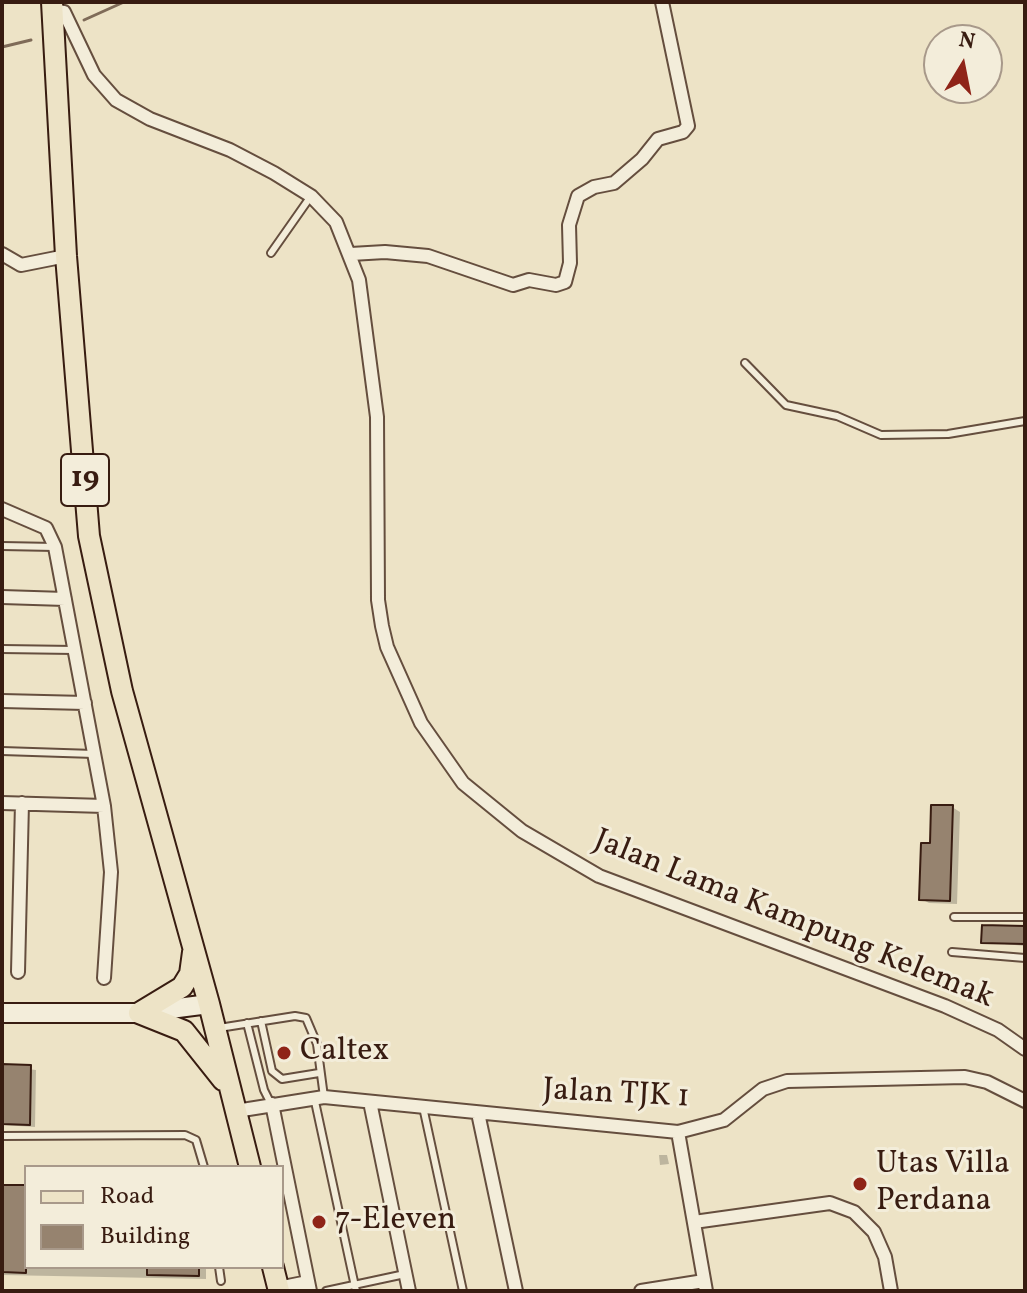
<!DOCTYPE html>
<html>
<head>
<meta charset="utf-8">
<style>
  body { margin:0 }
  #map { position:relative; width:1027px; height:1293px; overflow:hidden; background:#ede3c6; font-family:Vollkorn,serif }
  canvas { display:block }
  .frame { position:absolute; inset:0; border:4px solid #381c11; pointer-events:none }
  .legend { position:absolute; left:24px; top:1165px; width:260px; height:104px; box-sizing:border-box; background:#f3edda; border:2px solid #a8998a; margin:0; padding:10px 14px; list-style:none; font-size:24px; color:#381c11 }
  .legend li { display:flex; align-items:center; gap:16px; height:40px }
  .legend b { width:40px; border:2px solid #a8998a }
  .north { position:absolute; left:923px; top:24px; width:80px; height:80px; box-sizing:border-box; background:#f3edda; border:2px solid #a8998a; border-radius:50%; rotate:10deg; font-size:22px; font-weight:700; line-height:32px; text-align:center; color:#381c11 }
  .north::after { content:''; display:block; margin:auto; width:28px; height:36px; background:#8f2418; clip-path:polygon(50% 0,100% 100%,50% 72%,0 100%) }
</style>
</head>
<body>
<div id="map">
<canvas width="1027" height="1293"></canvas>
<div class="frame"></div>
<ul class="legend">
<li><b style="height:10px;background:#ede3c6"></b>Road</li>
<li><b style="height:22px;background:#96836f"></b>Building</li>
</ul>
<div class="north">N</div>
</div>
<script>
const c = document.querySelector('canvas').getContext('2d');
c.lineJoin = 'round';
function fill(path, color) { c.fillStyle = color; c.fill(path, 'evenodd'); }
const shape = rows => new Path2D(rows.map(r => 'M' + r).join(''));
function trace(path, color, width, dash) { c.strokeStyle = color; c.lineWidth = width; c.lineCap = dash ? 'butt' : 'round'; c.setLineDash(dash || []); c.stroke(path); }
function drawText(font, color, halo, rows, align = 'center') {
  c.font = font + ' Vollkorn,serif'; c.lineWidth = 6; c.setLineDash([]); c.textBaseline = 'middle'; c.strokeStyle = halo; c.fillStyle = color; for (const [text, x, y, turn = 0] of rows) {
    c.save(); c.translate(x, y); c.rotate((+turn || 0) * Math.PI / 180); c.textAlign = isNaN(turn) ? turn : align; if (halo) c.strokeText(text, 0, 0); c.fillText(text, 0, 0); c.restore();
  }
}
fill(shape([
  [952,807,960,812,957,904,929,903,921,899,932,845],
  [1025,928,1025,946,983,942],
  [2,1066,36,1070,35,1127,2,1125],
  [659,1155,667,1155,669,1164,660,1165],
  [2,1187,26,1187,26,1267,206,1267,206,1279,2,1275]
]), '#0003');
trace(shape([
  [84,20,124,2],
  [2,47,31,40]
]), '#7f6b58', 3);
const building = shape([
  [931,805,953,805,950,901,919,900,921,843,930,843,931,805],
  [982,925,1025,926,1025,944,981,943,982,925],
  [2,1064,31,1065,30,1125,2,1124,2,1064],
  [2,1185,26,1185,26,1273,2,1272,2,1185],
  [147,1267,199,1267,199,1276,147,1275,147,1267]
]);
fill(building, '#96836f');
trace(building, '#381c11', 2);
const lane = shape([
  [271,253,311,196],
  [745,363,786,405,837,416,881,435,948,434,1025,421],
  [2,546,55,547],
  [2,649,74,650],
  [2,751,94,754],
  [954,917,1025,917],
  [952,952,1025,958],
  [261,1021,272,1071,282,1079,319,1073],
  [247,1023,264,1090,271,1104],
  [219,1028,295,1016,306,1018,317,1044,324,1097],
  [314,1097,356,1291],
  [423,1107,463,1291],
  [2,1136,185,1135,196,1140,204,1167],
  [219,1267,221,1281],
  [326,1291,405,1274]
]);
const street = shape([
  [52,10,64,12,94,75,116,100,150,119,230,150,274,173,311,196,336,222,359,280,377,417,378,600,382,626,387,647,421,723,463,783,522,831,599,876,945,1006,998,1030,1025,1049],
  [2,254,21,265,66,256],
  [351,254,385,252,428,256,513,285,529,280,556,285,565,282,570,263,569,225,578,196,594,187,614,183,642,159,658,139,683,132,688,126,662,2],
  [2,509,46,528,55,547,104,806,111,872,104,978],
  [2,597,65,599],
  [2,701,85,703],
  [2,803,104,806],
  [18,972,22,803],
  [370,1102,409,1291],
  [272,1104,310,1291],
  [236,1111,324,1097,678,1132,724,1120,763,1089,787,1081,965,1077,987,1082,1025,1101],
  [478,1113,516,1291],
  [678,1132,706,1291],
  [694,1222,830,1203,854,1212,874,1232,885,1257,891,1291],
  [278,1288,308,1282],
  [641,1291,704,1281]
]);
const secondary = shape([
  [2,1013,139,1013,209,1004]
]);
const primary = shape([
  [52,2,66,256,89,536,122,691,209,1004,250,1167],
  [139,1013,184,1031,223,1080],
  [139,1013,182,987,190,974,193,952],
  [273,1267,279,1291]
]);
trace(lane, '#654e3e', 10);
trace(street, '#654e3e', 16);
trace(secondary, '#381c11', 22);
trace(primary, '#381c11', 24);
trace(lane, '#f3edda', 6);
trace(street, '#f3edda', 12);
trace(secondary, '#f3edda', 18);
trace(primary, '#ede3c6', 20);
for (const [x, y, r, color] of [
  [284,1053,8,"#8f2418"],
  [860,1184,8,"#8f2418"],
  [319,1222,8,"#8f2418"]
]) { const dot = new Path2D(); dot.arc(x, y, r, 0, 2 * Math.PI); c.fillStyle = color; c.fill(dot); trace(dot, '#f3edda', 3); }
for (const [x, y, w] of [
  [85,480,48]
]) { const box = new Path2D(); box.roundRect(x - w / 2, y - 26, w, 52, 6); c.fillStyle = '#f3edda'; c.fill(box); trace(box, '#381c11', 2); }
drawText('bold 30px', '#381c11', null, [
  ["19",85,480]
]);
drawText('32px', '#381c11', '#f3edda', [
  ["Jalan Lama Kampung Kelemak",793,921,22],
  ["Jalan TJK 1",616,1096,3]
]);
drawText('32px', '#381c11', '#f3edda', [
  ["Caltex",300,1053],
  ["Utas Villa",876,1166],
  ["Perdana",876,1203],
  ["7-Eleven",335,1222]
], 'left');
</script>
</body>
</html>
